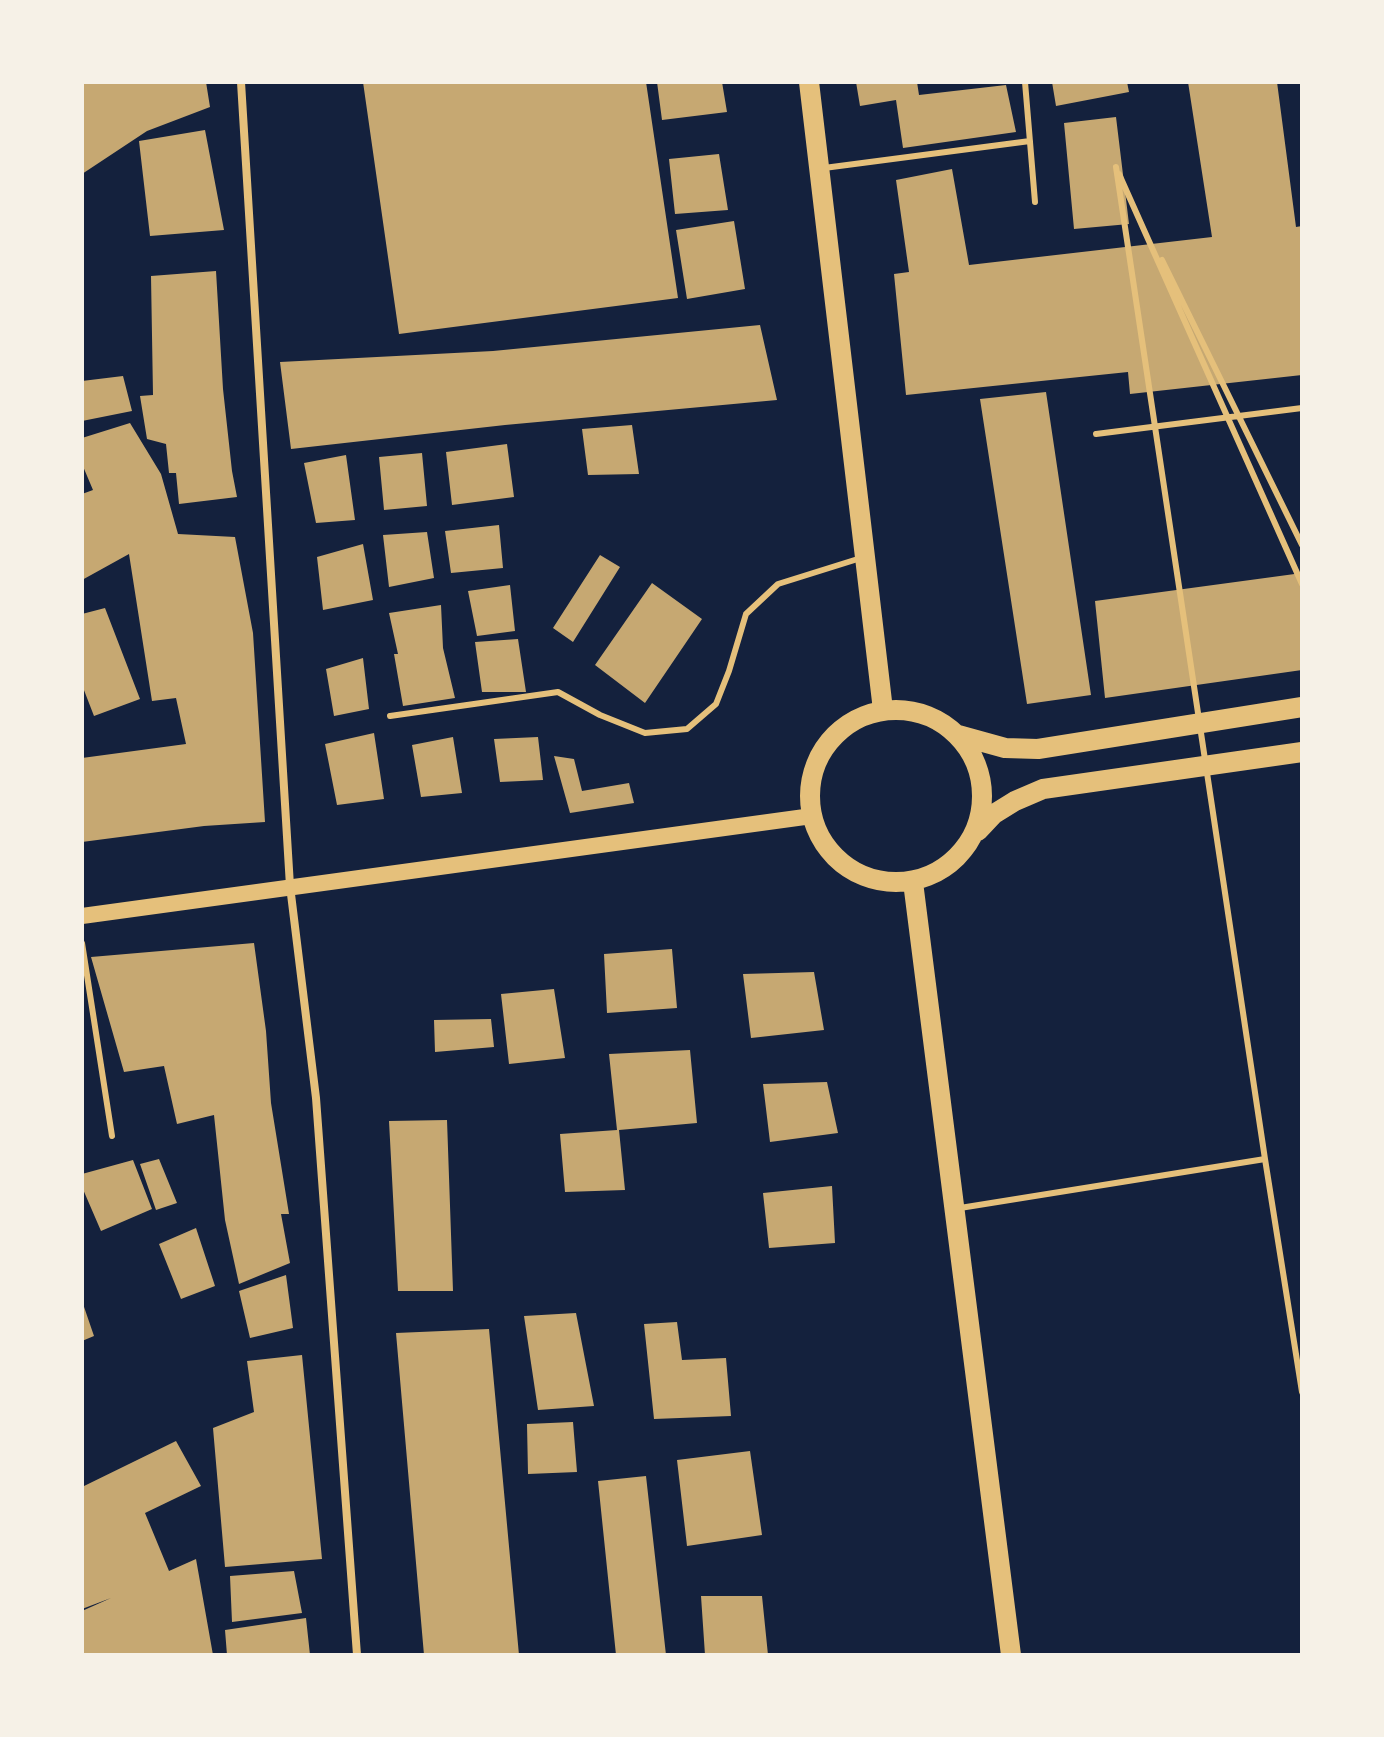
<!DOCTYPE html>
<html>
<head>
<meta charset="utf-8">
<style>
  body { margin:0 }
  #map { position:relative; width:1384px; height:1737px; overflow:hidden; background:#14213d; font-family:"Space Grotesk",sans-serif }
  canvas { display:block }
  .frame { position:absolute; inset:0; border:84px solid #f6f1e7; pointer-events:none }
</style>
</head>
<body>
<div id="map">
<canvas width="1384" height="1737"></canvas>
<div class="frame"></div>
</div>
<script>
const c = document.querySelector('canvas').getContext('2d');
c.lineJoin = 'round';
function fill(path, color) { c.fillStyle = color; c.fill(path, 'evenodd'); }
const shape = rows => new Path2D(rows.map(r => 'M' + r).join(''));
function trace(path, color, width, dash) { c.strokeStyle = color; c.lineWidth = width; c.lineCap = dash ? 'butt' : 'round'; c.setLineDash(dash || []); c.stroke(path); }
fill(shape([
  [82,82,206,82,210,107,147,131,82,174],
  [363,82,646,82,678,298,399,334],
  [657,82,722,82,727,112,662,120],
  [856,82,917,82,919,95,1006,85,1016,132,903,148,896,100,860,106],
  [1052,82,1127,82,1129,92,1056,106],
  [1188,82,1277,82,1296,227,1302,226,1302,375,1130,394,1128,372,906,395,894,274,909,272,896,180,952,169,969,265,1212,237],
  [1116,117,1129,224,1074,229,1064,123],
  [205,130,224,230,150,236,139,141],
  [719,154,728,210,675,214,669,159],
  [734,221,745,289,687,299,676,230],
  [216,271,223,389,232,471,237,497,179,504,176,473,169,473,166,444,147,439,140,396,153,395,151,276],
  [760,325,777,400,505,425,291,449,280,362,493,351],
  [123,376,132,411,82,421,82,381],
  [1046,392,1091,695,1027,704,980,399],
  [130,423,161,474,178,534,235,537,253,633,265,822,204,826,82,842,82,758,186,744,176,698,152,701,129,554,82,580,82,494,93,490,82,464,82,438],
  [632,425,639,474,588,475,582,429],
  [507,444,514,497,452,505,446,452],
  [422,453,427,506,384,510,379,457],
  [346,455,355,520,316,523,304,463],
  [499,525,503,568,451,573,445,531],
  [427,532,434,578,389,587,383,535],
  [363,544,373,600,323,610,317,557],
  [600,555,620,567,573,642,553,628],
  [1302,573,1302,670,1105,698,1095,601],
  [652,583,702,619,645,703,595,665],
  [510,585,515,631,477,636,468,591],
  [441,605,443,648,455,698,403,706,394,654,398,654,389,613],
  [105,608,140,699,94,716,82,685,82,614],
  [518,639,526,692,482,692,475,642],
  [363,658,369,709,334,716,326,669],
  [374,733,384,799,337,805,325,744],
  [453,737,462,793,421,797,412,745],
  [538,737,543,780,500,782,494,739],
  [554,756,574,759,582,791,629,783,634,803,570,813],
  [254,943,266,1031,271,1103,289,1214,281,1214,290,1263,239,1284,225,1220,214,1115,177,1124,164,1066,124,1072,91,957],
  [672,949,677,1008,607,1013,604,954],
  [814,972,824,1030,751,1038,743,974],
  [554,989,565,1058,509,1064,501,994],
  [491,1019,494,1047,435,1052,434,1020],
  [690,1050,697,1123,619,1130,625,1190,565,1192,560,1134,617,1130,609,1054],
  [827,1082,838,1133,770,1142,763,1084],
  [447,1120,453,1291,398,1291,389,1121],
  [159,1159,177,1203,156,1210,140,1164],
  [133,1160,152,1209,101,1231,82,1187,82,1174],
  [832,1186,835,1243,769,1248,763,1193],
  [196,1228,215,1286,181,1299,159,1244],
  [286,1275,293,1328,250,1338,239,1291],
  [82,1301,94,1336,82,1341],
  [576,1313,594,1406,538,1410,524,1316],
  [677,1322,682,1360,726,1358,731,1416,654,1419,644,1324],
  [489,1329,519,1655,424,1655,396,1333],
  [302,1355,322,1559,225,1567,213,1428,254,1412,247,1361],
  [573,1422,577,1472,528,1474,527,1424],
  [176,1441,201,1486,145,1513,169,1571,196,1559,213,1655,82,1655,82,1611,111,1598,82,1609,82,1487],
  [750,1451,762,1535,687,1546,677,1460],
  [646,1476,666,1655,616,1655,598,1481],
  [294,1571,302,1613,232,1622,230,1576],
  [701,1596,762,1596,768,1655,705,1655],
  [306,1618,310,1655,227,1655,225,1630]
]), '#c6a872');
trace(shape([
  [1025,82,1035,202],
  [824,168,1030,141],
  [1119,174,1302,584],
  [1162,260,1302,545],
  [1096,434,1302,408],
  [390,716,558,692,600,715,645,733,687,729,716,704,729,671,746,614,778,584,861,558],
  [82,943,112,1136],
  [1265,1159,1302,1392],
  [960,1208,1265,1159,1116,167]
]), '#e5c07b', 6);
trace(shape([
  [241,82,290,886,316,1098,357,1655]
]), '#e5c07b', 8);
trace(shape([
  [82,916,812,816]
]), '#e5c07b', 16);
trace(shape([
  [809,82,883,710],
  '810 796a86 86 0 1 1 172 0a86 86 0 1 1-172 0Z',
  [958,735,1005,748,1038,749,1302,707],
  [978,831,994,814,1015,801,1043,789,1302,752],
  [913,882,1011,1655]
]), '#e5c07b', 20);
</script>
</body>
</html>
